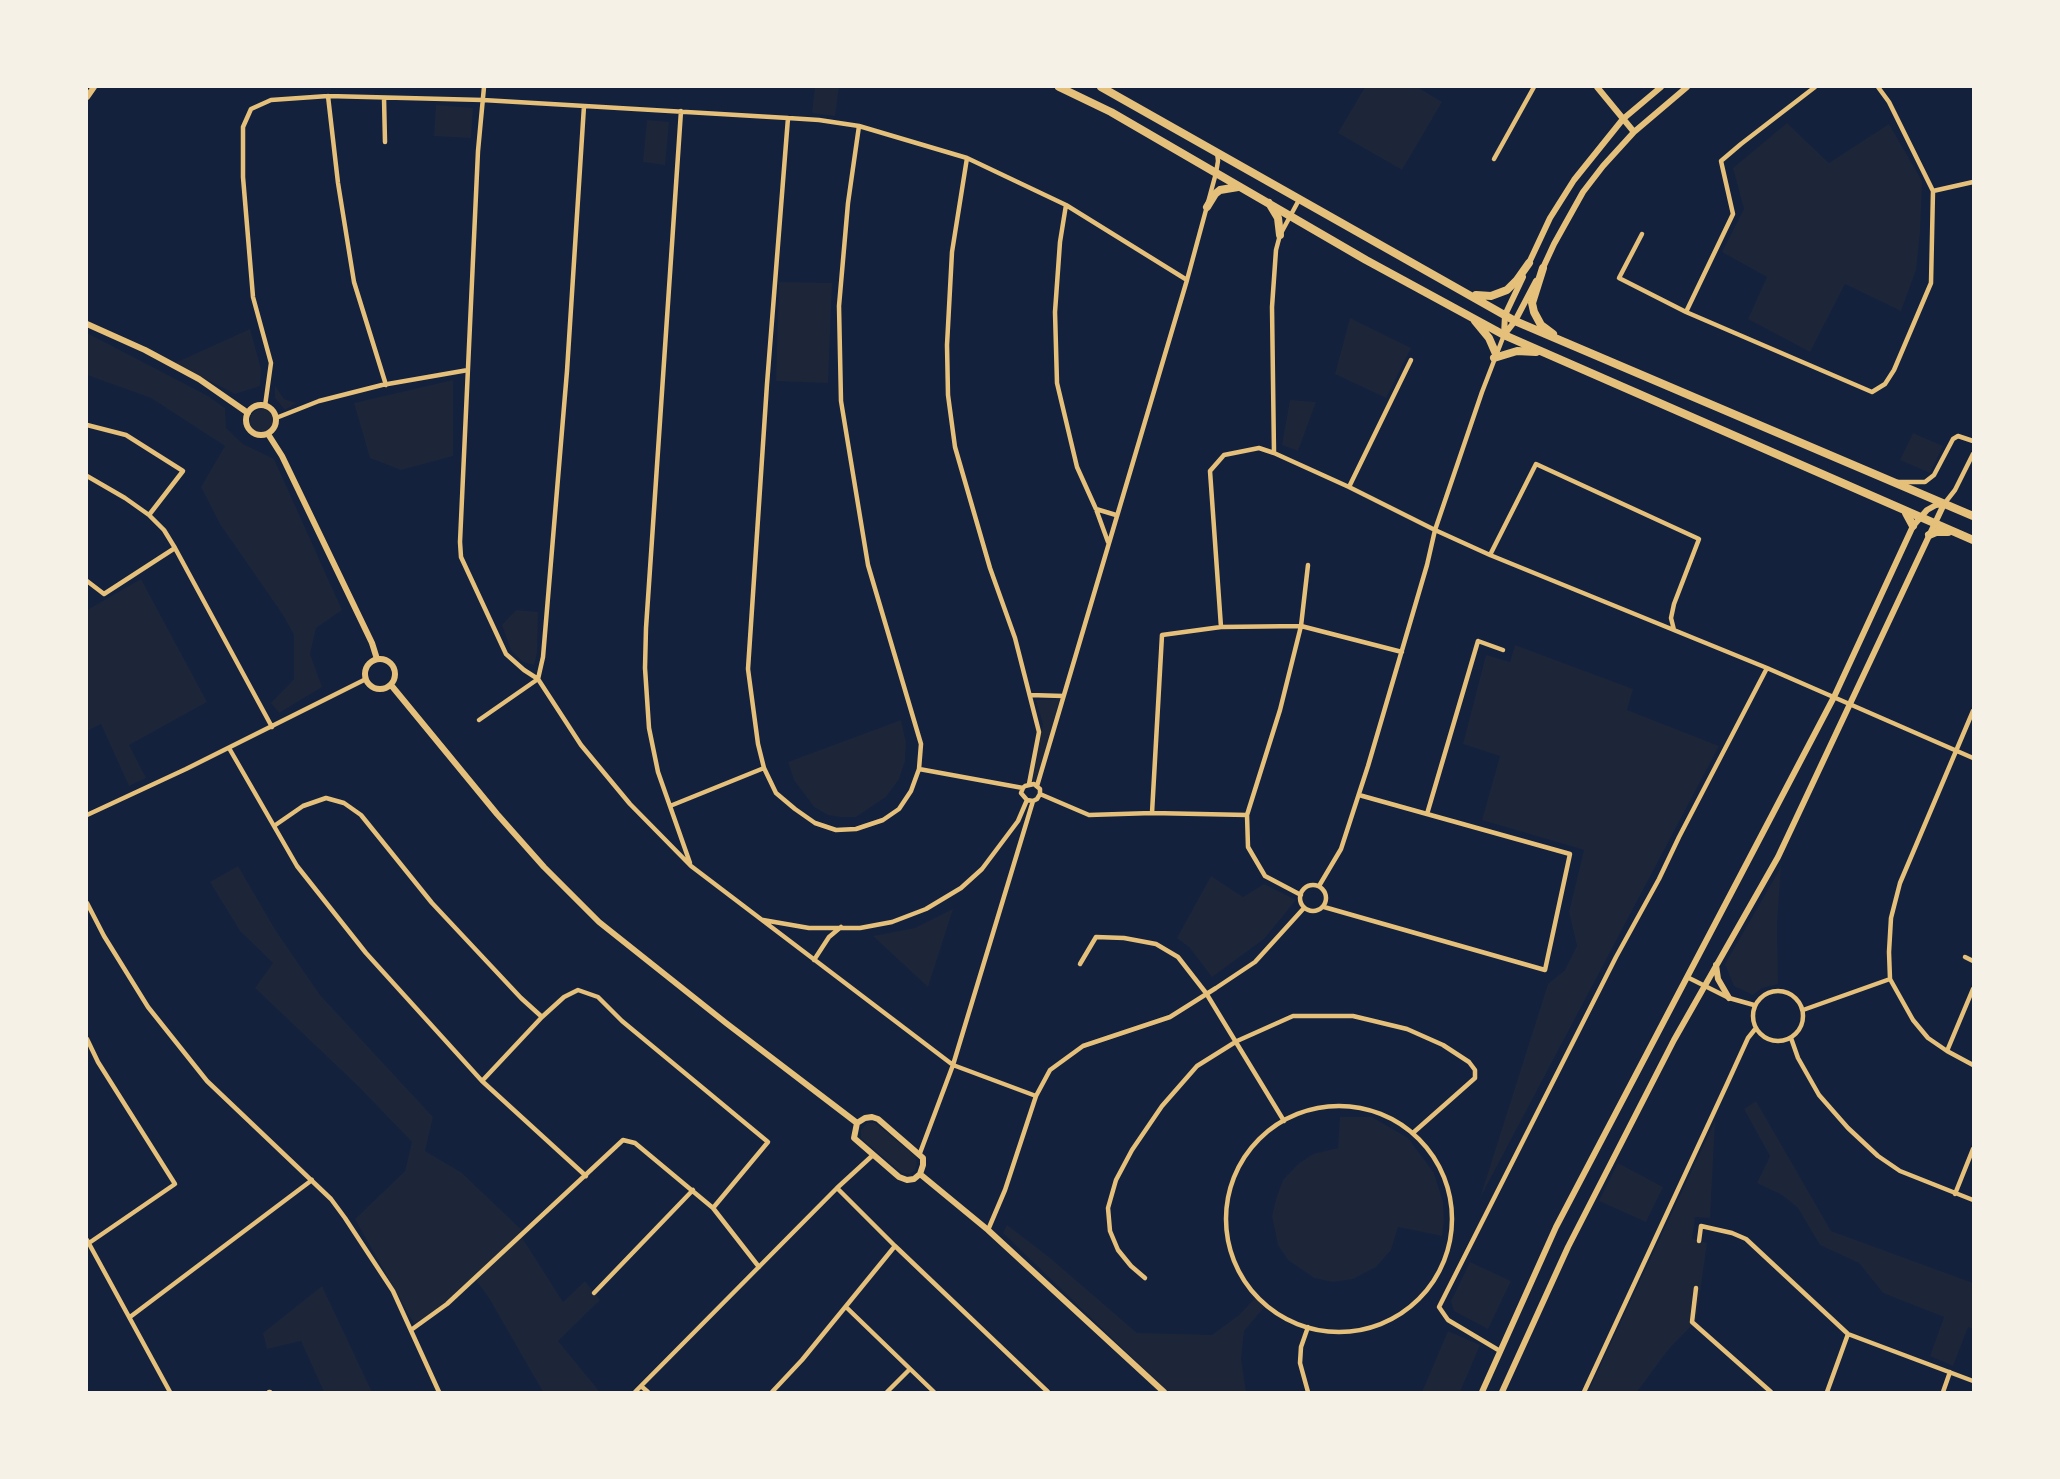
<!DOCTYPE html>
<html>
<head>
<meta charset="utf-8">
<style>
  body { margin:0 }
  #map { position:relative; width:2060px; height:1479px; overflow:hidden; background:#14213d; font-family:Helvetica,sans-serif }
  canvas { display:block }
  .frame { position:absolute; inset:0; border:88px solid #f6f1e7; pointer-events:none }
</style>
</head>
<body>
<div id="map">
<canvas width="2060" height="1479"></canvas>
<div class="frame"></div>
</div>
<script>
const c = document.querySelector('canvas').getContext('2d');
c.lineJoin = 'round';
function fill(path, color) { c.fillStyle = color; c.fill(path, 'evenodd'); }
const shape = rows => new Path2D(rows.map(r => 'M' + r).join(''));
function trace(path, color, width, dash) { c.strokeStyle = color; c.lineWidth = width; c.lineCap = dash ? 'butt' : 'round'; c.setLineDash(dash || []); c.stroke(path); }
fill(shape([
  [815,87,839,87,835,116,812,113],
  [1365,87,1417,87,1442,102,1402,170,1338,133],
  [436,105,473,108,471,138,434,136],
  [647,120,669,122,665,165,643,162],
  [1787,123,1829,163,1889,124,1922,181,1920,232,1916,270,1901,311,1845,284,1810,352,1748,319,1767,277,1722,252,1744,209,1733,168],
  [779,282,832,283,828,383,776,381],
  [1350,318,1411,348,1386,398,1335,374],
  [250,329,261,369,260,386,235,394,175,363],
  [87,333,208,396,225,408,226,428,243,444,274,459,342,610,316,628,310,654,322,687,279,713,271,703,294,679,294,635,283,615,220,524,201,487,225,446,151,398,87,375],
  [453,380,453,456,401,470,370,458,354,403],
  [275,386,284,399,296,403,285,410,275,398],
  [1290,400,1316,402,1298,451,1282,445],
  '250 421a12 12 0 1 1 24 0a12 12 0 1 1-24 0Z',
  [1913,433,1943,446,1930,473,1900,460],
  [141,579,207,702,129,745,146,778,129,786,101,724,87,731,87,610],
  [516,610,538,612,537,653,534,665,523,662,511,650,502,625],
  [1515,645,1633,689,1627,710,1719,746,1480,1198,1548,984,1565,970,1577,946,1569,912,1584,850,1482,820,1500,756,1463,744,1486,655,1510,662],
  [1060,699,1036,783,1032,782,1043,724,1036,700],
  [901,720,906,743,905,761,899,779,886,797,856,817,840,817,828,815,814,807,794,780,788,762],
  [238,866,276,931,320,995,433,1117,425,1151,462,1173,525,1233,521,1236,563,1302,585,1281,600,1300,558,1341,600,1392,543,1392,489,1298,475,1279,416,1327,355,1219,405,1171,412,1142,358,1086,255,988,273,963,240,931,210,882],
  [1781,867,1777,924,1778,984,1762,988,1753,995,1734,986,1725,964],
  [1211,876,1243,897,1264,884,1296,900,1264,939,1212,977,1189,947,1177,938],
  [953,909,928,987,873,936,915,928],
  [1756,1101,1831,1231,1973,1283,1973,1329,1968,1327,1953,1366,1930,1356,1944,1317,1883,1293,1859,1263,1820,1245,1798,1208,1782,1195,1757,1183,1770,1156,1744,1109],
  [1340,1117,1372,1117,1408,1138,1434,1173,1443,1202,1444,1220,1442,1236,1398,1227,1391,1250,1376,1267,1353,1279,1333,1282,1314,1278,1288,1260,1278,1245,1272,1216,1276,1199,1283,1180,1298,1164,1313,1154,1338,1148],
  [1715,1121,1710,1218,1695,1217,1692,1239,1707,1243,1696,1321,1668,1350,1637,1392,1588,1392],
  [867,1123,875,1123,915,1156,917,1163,915,1170,910,1174,902,1173,861,1138,861,1130],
  [1618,1163,1663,1187,1646,1222,1599,1201],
  [1007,1225,1049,1257,1137,1333,1212,1335,1239,1315,1256,1297,1266,1305,1244,1331,1241,1359,1246,1392,1168,1392,1003,1233],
  [1470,1262,1511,1281,1488,1329,1454,1311,1451,1301],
  [322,1286,363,1373,372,1392,324,1392,301,1341,267,1349,263,1333],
  [1448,1331,1480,1345,1460,1392,1422,1392]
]), '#1d2539');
trace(shape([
  [484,87,478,151,460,542,461,557,506,654,524,670,538,679,581,745,630,804,691,866,953,1065,1036,1096],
  [328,96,338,183,354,282,386,385],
  [384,98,385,142],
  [681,111,646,628,645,668,649,728,658,772,690,863],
  [788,118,767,384,748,669,758,744,764,768,776,793,795,809,815,823,836,830,856,829,883,820,899,809,911,791,919,769,921,744,868,565,841,401,839,306,848,203,859,126],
  [967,158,952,252,947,345,948,395,955,447,990,568,1015,638,1039,732,1029,784],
  [1494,159,1534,87],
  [1933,191,1973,182],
  [1066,205,1060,242,1055,312,1057,383,1077,467,1096,509,1108,542],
  [1642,234,1619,278,1686,312,1872,392,1885,384,1894,370,1931,283,1933,191,1889,102,1878,87],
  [1686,312,1733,214,1721,161,1741,144,1815,87],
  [265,406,271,363,253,297,243,177,243,127,251,109,271,100,328,96,483,100,788,118,819,120,859,126,967,158,1066,205,1187,280],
  [276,418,319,401,382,385,468,370],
  [87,425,126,435,183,471,149,515],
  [1274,453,1272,307,1276,250,1280,235,1300,198],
  [87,476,125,498,149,515,164,530,175,548,272,727],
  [1897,482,1925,482,1934,475,1953,439,1958,436,1973,441],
  [1349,487,1411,360],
  [1944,504,1955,490,1973,454],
  [1096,509,1116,515],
  [1490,555,1536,464,1699,539,1674,604,1671,618,1674,630],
  [87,581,104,594,175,548],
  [1221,627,1210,471,1224,455,1259,448,1274,453,1349,487,1435,530,1490,555,1767,668,1973,758],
  [538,679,543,657,567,371,584,106],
  [1030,695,1063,696],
  [1973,711,1900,883,1891,918,1889,952,1890,979,1913,1020,1928,1038,1947,1051,1973,1065],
  [479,720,538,679],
  [229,748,297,866,366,953,482,1081],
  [919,769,1023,788,1025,786,1034,784,1040,789,1040,794,1037,799,1033,801,1027,800,1021,793,1023,788],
  [1037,786,1187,280,1216,173,1218,161,1217,152],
  [1040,794,1089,815,1152,813,1247,815],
  [670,806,764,768],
  [1152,813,1162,635,1221,627,1301,626,1402,652],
  [1427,814,1478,641,1503,650],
  [87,815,186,769,366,679],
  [274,826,303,806,326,798,344,803,361,815,432,903,521,998,542,1017],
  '1300 898a13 13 0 1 1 26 0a13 13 0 1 1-26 0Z',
  [1319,886,1341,849,1368,766,1427,565,1435,530,1482,392,1504,335],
  [1301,895,1265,876,1248,847,1247,815,1280,710,1301,626,1308,565],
  [87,903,104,936,148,1007,207,1081,331,1199,345,1218,393,1291,439,1392],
  [1324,907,1545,970,1570,854,1359,795],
  [763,920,809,928,860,928,892,922,926,909,961,888,982,869,1018,821,1027,800],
  [1965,957,1973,961],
  [814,960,829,937,841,927],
  [1080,964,1096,937,1124,938,1156,944,1178,957,1206,993,1284,1121],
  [1687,977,1729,998,1754,1005],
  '1753 1016a25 25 0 1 1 50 0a25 25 0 1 1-50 0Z',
  [1803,1010,1890,979],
  [1791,1038,1798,1058,1819,1095,1848,1128,1878,1156,1900,1171,1973,1200],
  [87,1039,98,1062,175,1184,89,1243],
  [1947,1051,1973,989],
  '1226 1219a113 113 0 1 1 226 0a113 113 0 1 1-226 0Z',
  [920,1153,953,1065,1033,801],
  [586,1176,482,1081,542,1017,564,997,578,990,598,997,622,1021,768,1142,713,1208],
  [837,1188,895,1246,1048,1392],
  [1955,1194,1973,1149],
  [988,1230,1005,1190,1036,1096,1050,1070,1083,1046,1170,1017,1216,988,1255,962,1304,908],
  [87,1240,170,1392],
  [1699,1241,1701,1226,1732,1233,1746,1239,1848,1334,1973,1381],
  [1145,1278,1131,1266,1118,1250,1110,1231,1108,1208,1116,1180,1132,1150,1162,1106,1197,1066,1237,1041,1293,1016,1353,1016,1407,1029,1443,1045,1469,1062,1475,1070,1475,1078,1414,1132],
  [1696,1288,1692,1322,1771,1392],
  [594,1293,693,1190],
  [846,1307,934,1392],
  [130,1317,312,1180],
  [1308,1327,1301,1347,1300,1363,1308,1392],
  [411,1330,447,1304,623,1140,635,1143,713,1208,759,1267],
  [1500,1351,1448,1320,1439,1307,1616,957,1659,879,1679,837,1767,668],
  [641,1386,648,1392],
  [269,1392,270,1392],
  [635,1392,837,1188,873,1155],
  [772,1392,802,1360,895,1246],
  [887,1392,910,1369],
  [1584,1392,1727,1084,1748,1038,1756,1028],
  [1827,1392,1848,1334],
  [1943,1392,1950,1372]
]), '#e5c07b', 4.5);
trace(shape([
  [1597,87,1634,132],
  [87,97,94,87],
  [1528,265,1550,218,1574,180,1623,119,1661,87],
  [1542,270,1554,244,1583,192,1603,166,1634,132,1687,87],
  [87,324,145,350,199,379,248,413],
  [1504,335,1515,321,1536,281],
  [1504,335,1505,315,1523,277],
  '246 420a15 15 0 1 1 30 0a15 15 0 1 1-30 0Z',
  [268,434,282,456,372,643,377,659],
  '365 674a15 15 0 1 1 30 0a15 15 0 1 1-30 0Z',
  [391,685,497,814,544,867,599,922,726,1023,857,1123],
  [1716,965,1718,979,1729,998],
  [872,1117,878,1119,923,1158,923,1165,920,1174,914,1179,907,1180,899,1177,854,1138,857,1123,865,1118,872,1117],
  [920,1174,988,1230,1164,1392],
  [1482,1392,1556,1227,1834,697,1913,526,1927,510,1936,505,1944,504],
  [1502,1392,1568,1247,1674,1040,1778,857,1944,504]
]), '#e5c07b', 6);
trace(shape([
  [1059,87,1111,112,1366,260,1504,335,1973,540],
  [1101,87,1515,321,1973,516],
  [1269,203,1278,218,1280,235],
  [1207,207,1215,194,1220,190,1238,187],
  [1543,268,1532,303,1534,312,1541,325,1553,334],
  [1476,295,1491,296,1507,290,1517,280,1529,263],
  [1475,321,1489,338,1496,354],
  [1494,358,1517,351,1536,352],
  [1906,513,1913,526],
  [1929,535,1936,532,1948,532]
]), '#e5c07b', 8);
</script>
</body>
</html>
